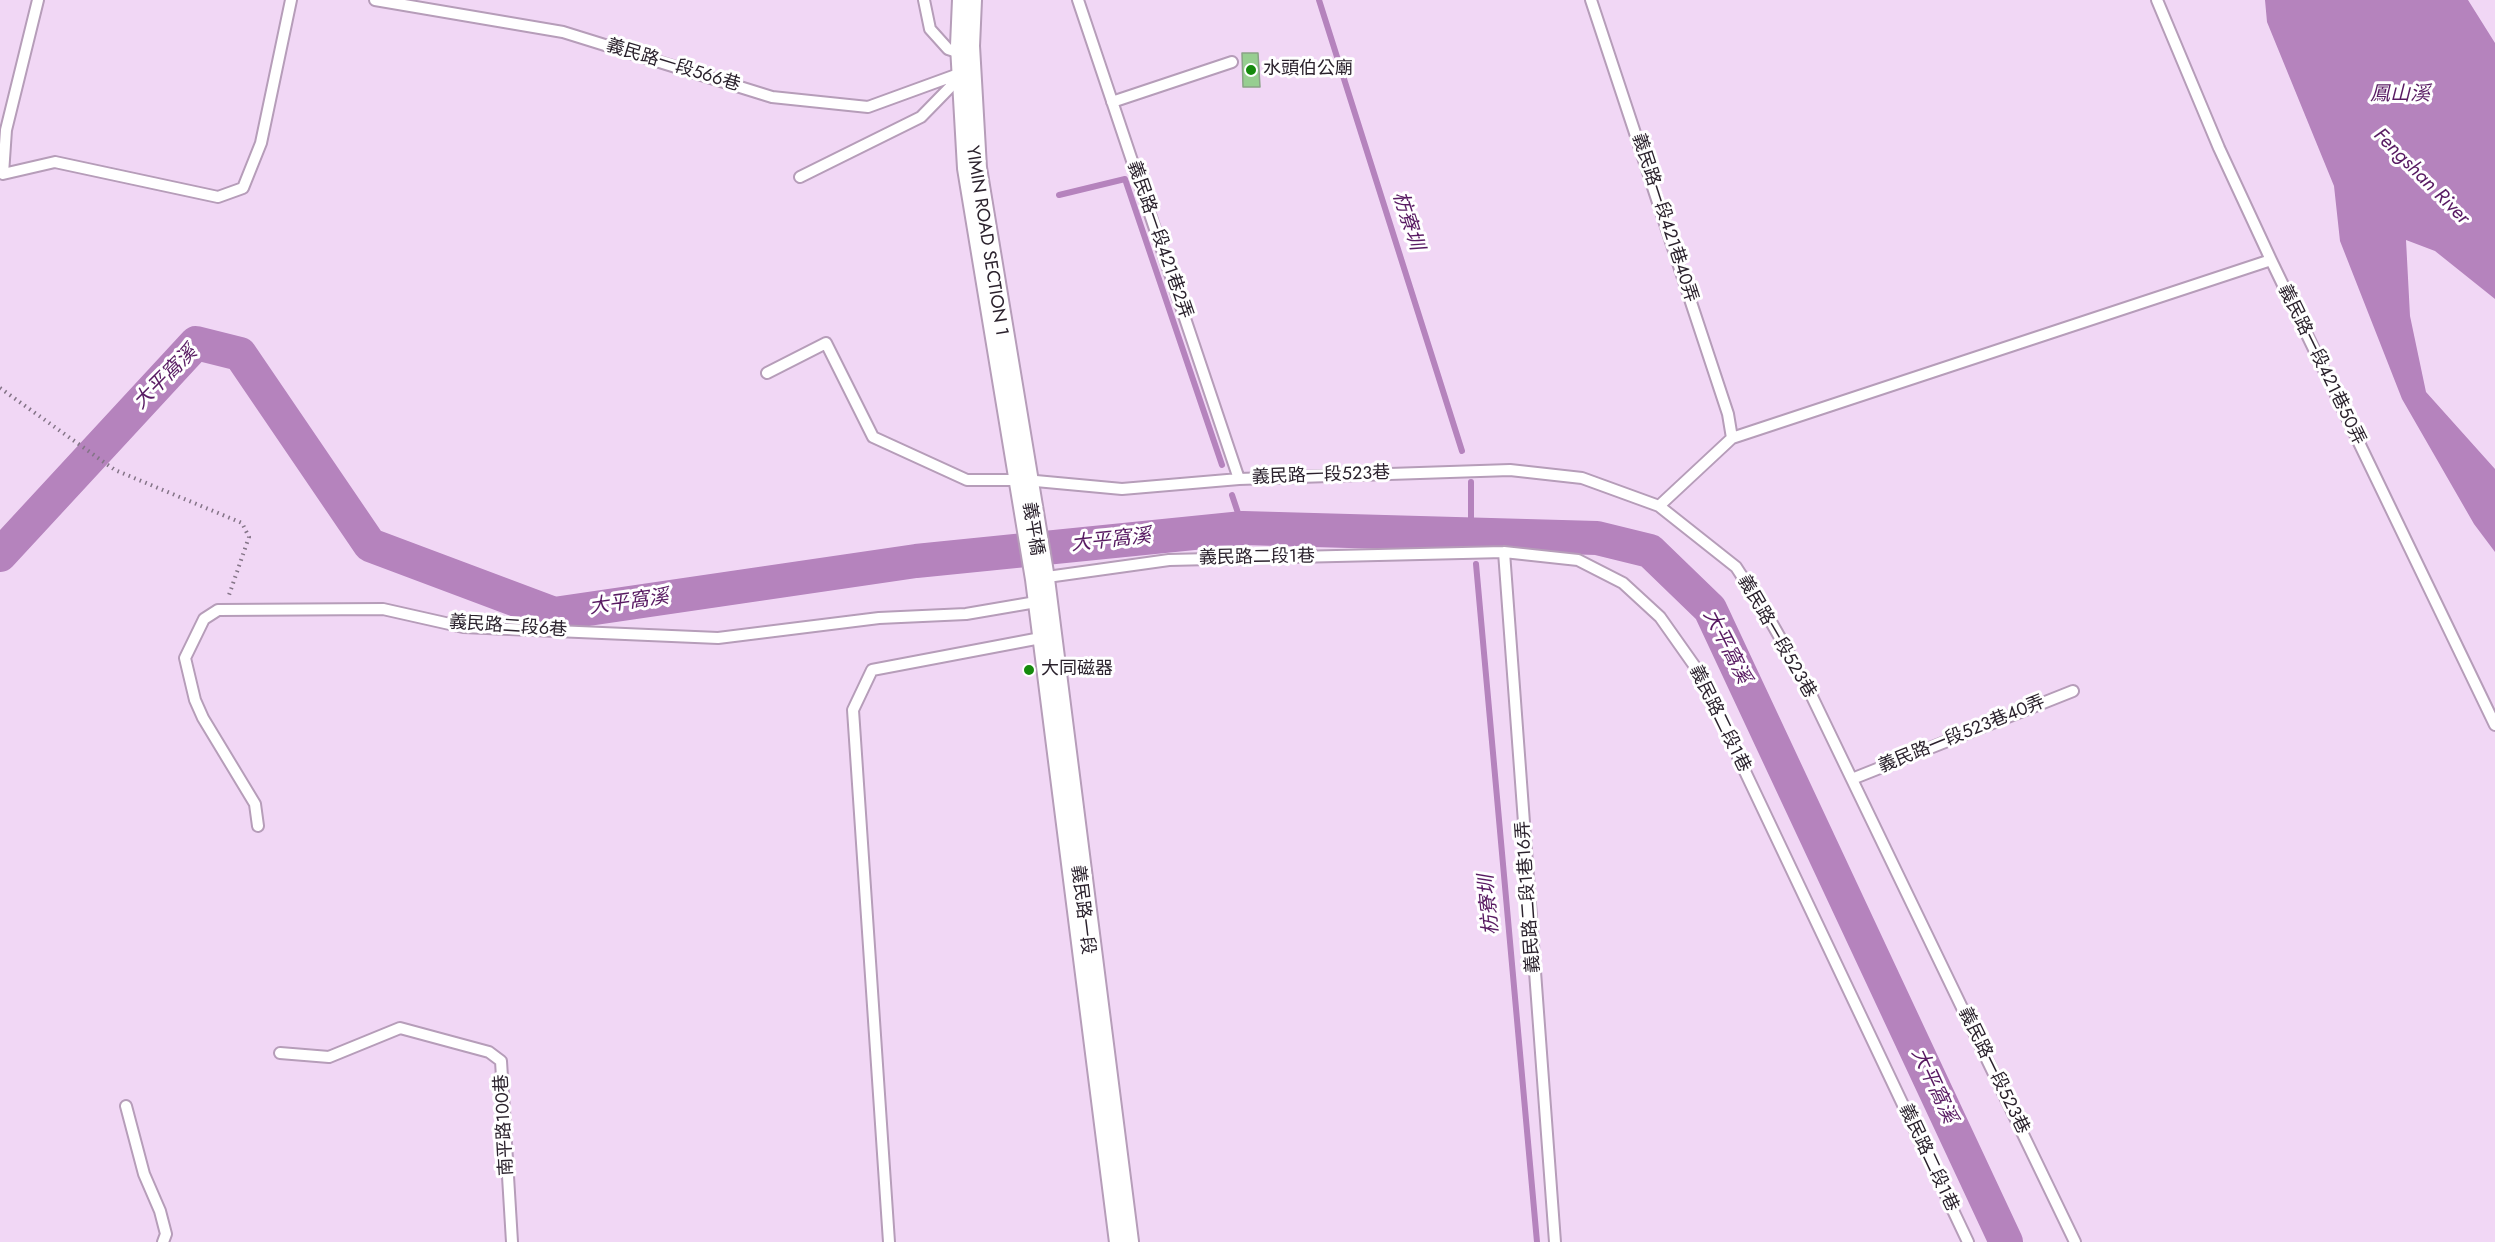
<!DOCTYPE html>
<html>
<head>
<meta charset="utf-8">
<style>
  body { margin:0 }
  canvas { display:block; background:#f1d7f5 }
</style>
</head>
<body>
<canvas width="2495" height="1242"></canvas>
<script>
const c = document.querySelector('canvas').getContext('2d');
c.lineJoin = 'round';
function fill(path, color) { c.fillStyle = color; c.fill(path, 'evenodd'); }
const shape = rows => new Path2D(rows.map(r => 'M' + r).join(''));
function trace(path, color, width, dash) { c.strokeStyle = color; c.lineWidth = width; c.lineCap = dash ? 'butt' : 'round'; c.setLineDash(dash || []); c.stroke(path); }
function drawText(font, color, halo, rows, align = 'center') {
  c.font = font + ' Jost,"Noto Sans TC",sans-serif'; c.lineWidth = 6; c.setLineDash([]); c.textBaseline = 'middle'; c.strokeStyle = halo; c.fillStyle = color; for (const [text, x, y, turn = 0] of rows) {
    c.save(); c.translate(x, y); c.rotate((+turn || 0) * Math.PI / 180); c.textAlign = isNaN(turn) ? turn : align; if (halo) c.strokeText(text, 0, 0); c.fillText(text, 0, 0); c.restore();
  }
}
fill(shape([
  [2265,0,2468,0,2495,43,2495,299,2435,251,2406,240,2410,316,2426,392,2495,469,2495,552,2474,524,2402,399,2340,241,2334,186,2267,22]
]), '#b583bd');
trace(shape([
  [1319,0,1462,451],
  [1059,195,1125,179,1222,465],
  [1471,482,1471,534],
  [1232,495,1243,528],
  [1476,564,1537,1242]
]), '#b583bd', 6);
trace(shape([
  [0,555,196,343,240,354,370,545,554,614,916,561,1243,528,1597,538,1650,551,1710,609,2006,1242]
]), '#b583bd', 34);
const building = shape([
  [1242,53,1258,53,1260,87,1243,87,1242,53]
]);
fill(building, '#97ce91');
trace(building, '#8aa387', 1.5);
const lane = shape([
  [38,0,6,130,3,174,55,162,218,197,243,188,261,143,291,0],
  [375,0,563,32,772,97,868,107,964,72],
  [924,0,930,29,948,49,963,54],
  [1078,0,1239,479],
  [1591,0,1728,414,1732,438],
  [2157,0,2219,148,2271,260,2495,725],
  [1112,102,1232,62],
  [800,177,921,117,962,75],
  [767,373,826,343,873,437,967,480,1025,480,1122,489,1239,479,1510,470,1582,478,1659,506,1736,567,1766,613,1804,680,2075,1242],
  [1659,506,1732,438,2271,260],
  [1504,552,1555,1242],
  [1040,578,1169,560,1504,552,1578,560,1623,583,1660,617,1696,668,1968,1242],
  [1852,779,2073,691],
  [258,826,255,804,203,718,195,700,185,658,204,619,218,610,383,609,463,627,718,638,879,618,966,614,1042,601],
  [280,1053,329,1057,400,1028,489,1052,501,1061,512,1242],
  [126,1106,144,1174,160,1211,166,1234,163,1242],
  [889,1242,853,710,872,670,1046,637]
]);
const secondary = shape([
  [967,0,965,46,972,168,1040,579,1124,1242]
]);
trace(lane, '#b69db9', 14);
trace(secondary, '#b69db9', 32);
trace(shape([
  [0,388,115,470,242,523,249,537,228,598]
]), '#847487', 4, [1.5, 4.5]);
trace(lane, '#fff', 10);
trace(secondary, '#fff', 28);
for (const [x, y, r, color] of [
  [1251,70,6,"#158a0d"],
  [1029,670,6,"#158a0d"]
]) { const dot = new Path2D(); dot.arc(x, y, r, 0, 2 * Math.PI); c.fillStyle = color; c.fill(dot); trace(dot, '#fff', 2); }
drawText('18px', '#2b222d', '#fff', [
  ["義民路一段566巷",673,66,17],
  ["義民路一段421巷40弄",1664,218,72],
  ["義民路一段421巷2弄",1159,240,71],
  ["YIMIN ROAD SECTION 1",986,241,81],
  ["義民路一段421巷50弄",2321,365,64],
  ["義民路一段523巷",1321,476,-2],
  ["義平橋",1032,529,81],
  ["義民路二段1巷",1257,558,-1],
  ["義民路二段6巷",508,627,4],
  ["義民路一段523巷",1776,637,60],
  ["義民路二段1巷",1719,719,64],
  ["義民路一段523巷40弄",1962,735,-22],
  ["義民路二段1巷16弄",1529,897,-94],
  ["義民路一段",1082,910,83],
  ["義民路一段523巷",1993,1071,64],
  ["南平路100巷",505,1125,-93],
  ["義民路二段1巷",1928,1158,65]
]);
drawText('18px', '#2b222d', '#fff', [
  ["水頭伯公廟",1263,70],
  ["大同磁器",1041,670]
], 'left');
drawText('italic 20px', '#581a62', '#fff', [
  ["鳳山溪",2400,95],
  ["Fengshan River",2421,177,45],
  ["枋寮圳",1407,221,72],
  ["大平窩溪",166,378,-45],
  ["大平窩溪",1111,541,-6],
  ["大平窩溪",629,603,-8],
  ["大平窩溪",1726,647,63],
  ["枋寮圳",1490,905,-95],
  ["大平窩溪",1933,1086,65]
]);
</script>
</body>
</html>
